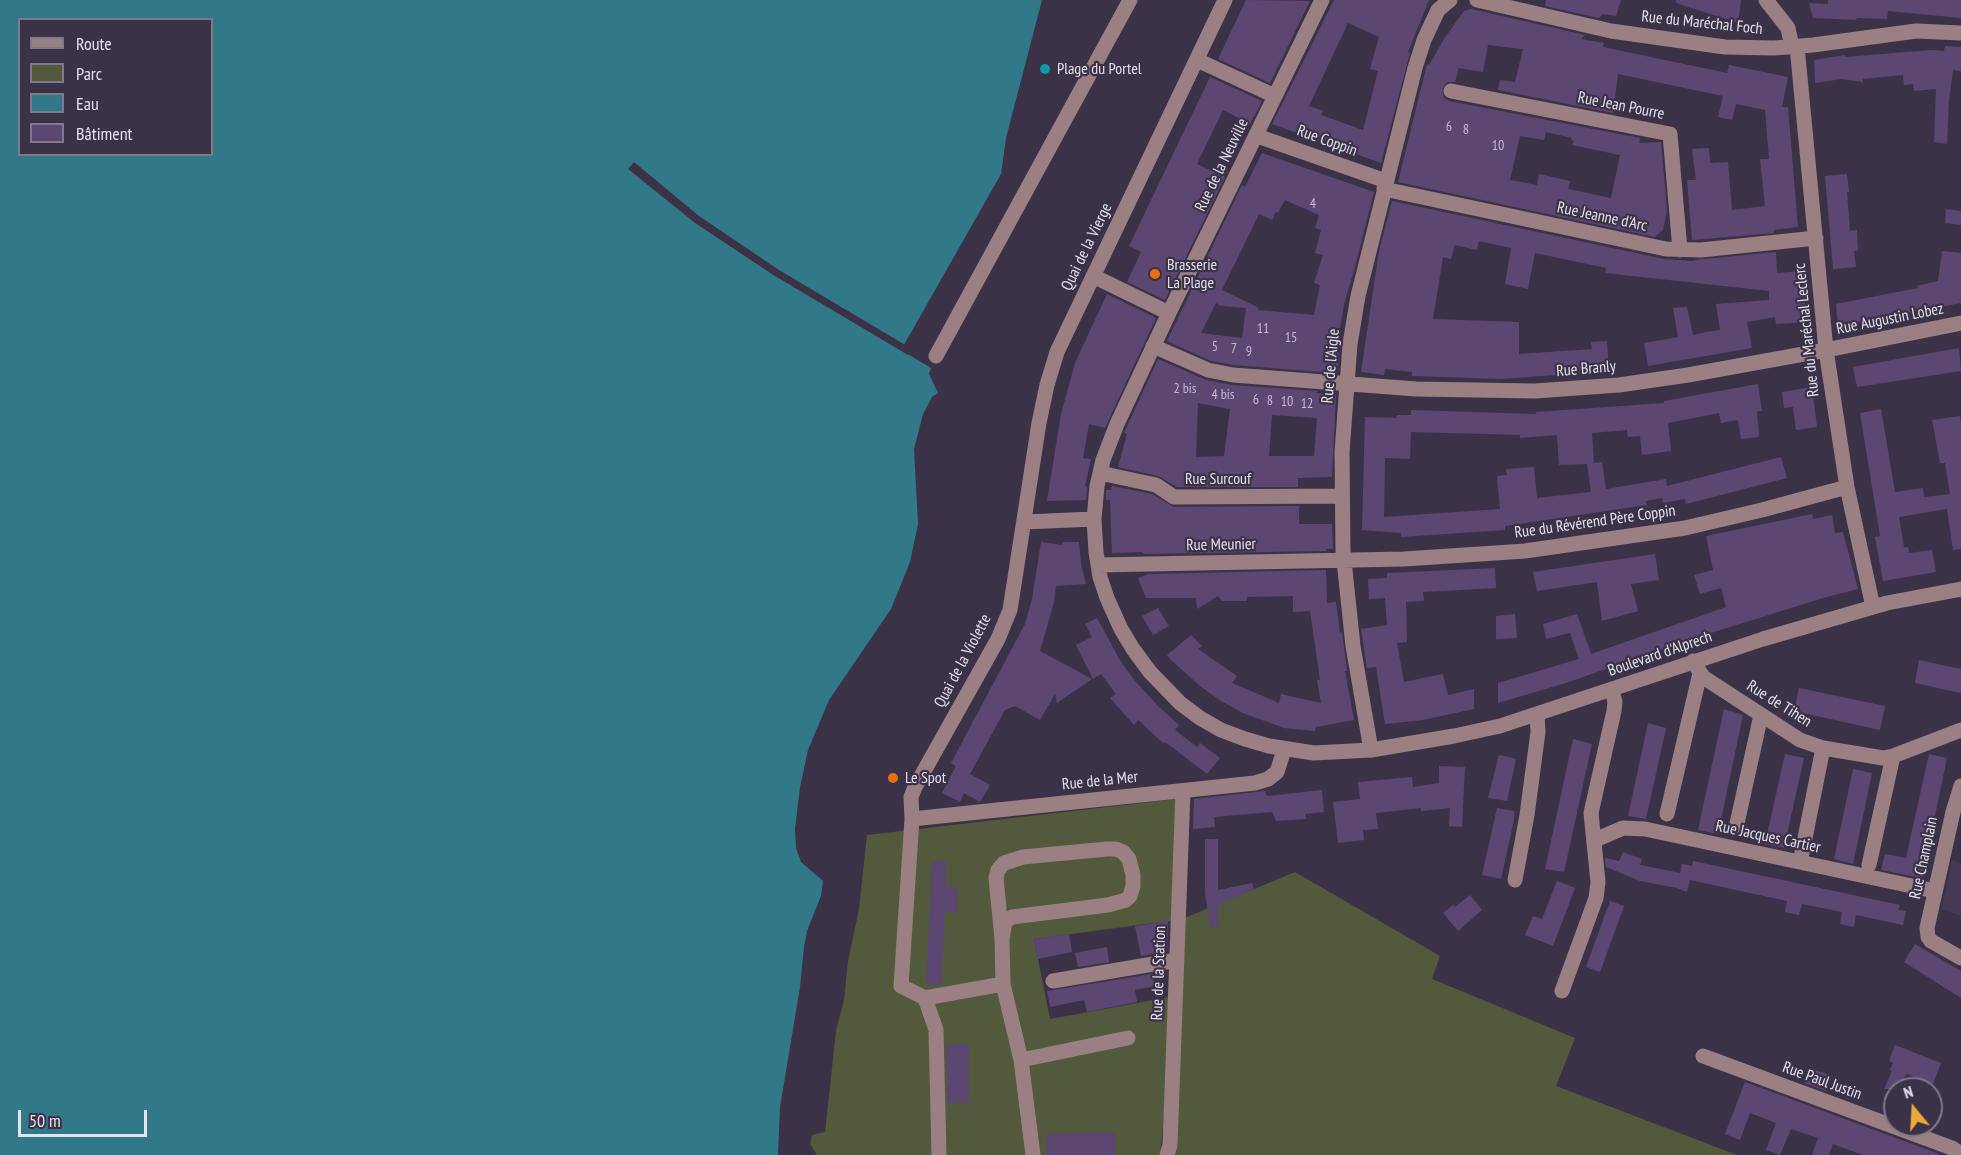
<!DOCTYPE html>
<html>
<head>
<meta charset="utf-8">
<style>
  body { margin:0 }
  #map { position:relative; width:1961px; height:1155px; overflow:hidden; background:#3c3248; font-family:"PT Sans Narrow",sans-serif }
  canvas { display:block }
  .legend { position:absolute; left:18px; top:18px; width:195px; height:138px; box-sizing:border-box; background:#3c3248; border:2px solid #80788b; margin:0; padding:8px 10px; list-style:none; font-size:18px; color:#e6e1ef }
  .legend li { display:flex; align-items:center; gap:12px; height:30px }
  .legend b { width:30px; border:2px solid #80788b }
  .north { position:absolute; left:1883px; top:1077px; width:60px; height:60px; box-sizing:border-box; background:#3c3248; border:2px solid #80788b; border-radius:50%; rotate:342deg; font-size:16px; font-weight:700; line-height:24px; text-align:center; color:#e6e1ef }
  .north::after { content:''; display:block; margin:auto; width:21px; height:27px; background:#e9aa38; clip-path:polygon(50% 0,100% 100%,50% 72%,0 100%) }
  .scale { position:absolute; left:18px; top:1110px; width:129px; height:27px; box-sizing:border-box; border:3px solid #e6e1ef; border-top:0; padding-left:8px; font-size:18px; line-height:21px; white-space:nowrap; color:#e6e1ef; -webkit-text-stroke:4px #3c3248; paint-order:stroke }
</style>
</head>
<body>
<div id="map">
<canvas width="1961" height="1155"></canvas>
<ul class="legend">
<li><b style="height:8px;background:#9a7f83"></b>Route</li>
<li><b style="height:16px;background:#53593b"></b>Parc</li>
<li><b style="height:16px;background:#317988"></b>Eau</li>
<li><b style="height:16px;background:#5c4773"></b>Bâtiment</li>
</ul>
<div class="north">N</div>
<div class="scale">50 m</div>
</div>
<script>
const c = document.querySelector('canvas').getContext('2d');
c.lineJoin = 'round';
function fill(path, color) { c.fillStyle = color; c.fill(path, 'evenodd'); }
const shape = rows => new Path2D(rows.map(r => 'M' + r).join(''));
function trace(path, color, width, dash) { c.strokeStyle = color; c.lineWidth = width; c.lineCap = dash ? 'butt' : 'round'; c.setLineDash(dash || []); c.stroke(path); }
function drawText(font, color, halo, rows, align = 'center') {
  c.font = font + ' "PT Sans Narrow",sans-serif'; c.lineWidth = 4.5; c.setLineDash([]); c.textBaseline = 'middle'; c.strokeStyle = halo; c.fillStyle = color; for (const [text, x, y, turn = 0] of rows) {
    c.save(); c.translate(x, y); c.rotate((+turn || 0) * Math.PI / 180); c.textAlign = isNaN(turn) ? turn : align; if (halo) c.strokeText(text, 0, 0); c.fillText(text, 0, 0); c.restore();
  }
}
fill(shape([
  [1952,860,1961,864,1961,916,1942,909]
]), '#463955');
fill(shape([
  [1176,799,1175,922,1295,872,1440,956,1432,979,1575,1038,1556,1086,1737,1155,1167,1155,1165,1106,1160,1155,817,1155,810,1144,812,1135,825,1132,836,1031,844,1000,848,961,859,909,867,835],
  [1168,921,1174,922,1170,996,1165,998,1050,1019,1034,939]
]), '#53593b');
fill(shape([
  [0,0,1042,0,1006,138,1001,174,901,350,931,368,929,374,938,393,932,397,923,414,914,449,918,524,910,562,891,609,829,700,808,750,800,787,795,829,796,848,801,862,823,881,821,896,807,931,804,947,800,987,780,1107,778,1155,0,1155],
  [20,20,212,20,212,154,20,154]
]), '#317988');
fill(shape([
  [634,162,699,216,779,270,907,346,905,349,910,352,908,355,775,276,695,223,628,169]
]), '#3c3248');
fill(shape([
  [1246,0,1310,1,1270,83,1218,59],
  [1334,0,1429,0,1408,52,1410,53,1381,163,1272,124],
  [1348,23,1379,37,1370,69,1378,71,1363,130,1321,115,1323,111,1309,106],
  [1546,0,1621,0,1616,16,1602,14,1599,18,1545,6],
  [1676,0,1741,0,1738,23,1676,3],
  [1828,0,1961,0,1961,18,1888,11,1887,19,1857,18,1856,20,1813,18,1809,3,1828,4],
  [1471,9,1585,35,1581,39,1604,43,1603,47,1727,73,1729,65,1788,77,1782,107,1788,107,1798,227,1774,230,1774,233,1692,240,1687,180,1696,180,1692,149,1709,148,1710,163,1728,162,1732,210,1765,206,1760,159,1769,159,1765,110,1736,104,1732,120,1718,117,1723,96,1618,74,1613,113,1498,90,1500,80,1515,82,1523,49,1488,45,1483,72,1459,68,1455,82,1447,82,1442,89,1444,98,1449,101,1640,138,1639,143,1661,142,1667,211,1663,230,1655,237,1398,182,1427,64,1429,65,1444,39,1464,11],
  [1546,132,1572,138,1571,140,1574,141,1572,145,1620,155,1611,198,1568,189,1570,181,1539,174,1537,185,1510,180,1520,136,1544,140],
  [1945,46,1961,47,1961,71,1953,70,1949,100,1947,144,1934,142,1936,89,1914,91,1913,84,1904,85,1903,75,1863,79,1863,82,1842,79,1815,83,1814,60,1845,55,1845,57,1931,50,1944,51],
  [1210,77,1262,101,1250,124,1223,110,1197,164,1225,177,1165,300,1127,282,1141,252,1129,246],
  [1262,153,1374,192,1355,267,1344,304,1339,335,1338,369,1334,373,1234,365,1211,361,1167,341,1242,185,1245,187],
  [1285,200,1319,215,1315,228,1321,230,1315,253,1323,255,1314,283,1320,285,1314,315,1258,310,1259,308,1222,290,1259,214,1272,220,1276,212,1278,213],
  [1216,303,1221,306,1246,308,1242,338,1201,333],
  [1847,174,1849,192,1847,192,1850,231,1857,230,1858,250,1854,251,1856,267,1833,269,1825,176],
  [1392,201,1664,259,1694,261,1694,260,1776,252,1777,273,1802,271,1807,322,1776,324,1775,317,1747,322,1752,348,1648,366,1644,343,1678,337,1673,308,1687,307,1693,335,1706,332,1720,330,1716,304,1769,300,1769,291,1605,273,1606,268,1535,253,1528,289,1505,284,1511,248,1479,241,1477,250,1455,245,1451,259,1443,257,1433,319,1519,322,1519,354,1592,349,1591,342,1607,341,1609,371,1501,379,1412,376,1412,372,1385,369,1384,375,1361,372,1379,251],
  [1946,209,1961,211,1961,225,1945,223],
  [1942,251,1961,253,1961,303,1838,326,1836,304,1918,288,1917,286,1938,281],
  [1107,294,1156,318,1105,428,1089,424,1083,458,1091,459,1085,486,1087,487,1086,500,1047,501,1061,414,1075,363],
  [1959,348,1961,371,1857,387,1853,367],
  [1158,359,1206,380,1232,385,1318,391,1316,393,1336,395,1332,477,1298,478,1298,487,1177,487,1158,476,1118,467,1127,434,1124,433],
  [1198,403,1230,409,1224,456,1196,457],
  [1272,415,1317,418,1314,456,1269,456],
  [1758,384,1762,411,1757,411,1759,437,1741,439,1738,420,1721,423,1719,413,1668,423,1671,451,1642,455,1640,436,1628,437,1627,430,1592,433,1594,463,1602,462,1606,489,1666,479,1667,486,1781,457,1787,478,1686,504,1685,499,1663,503,1662,498,1646,501,1647,505,1505,526,1505,530,1401,537,1401,533,1362,530,1365,417,1396,418,1397,415,1411,415,1411,410,1536,414,1536,412,1664,403,1664,401],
  [1411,432,1520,435,1520,438,1557,435,1559,465,1587,464,1591,492,1537,498,1534,467,1506,469,1507,475,1497,476,1500,509,1384,517,1385,458,1410,459],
  [1812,387,1817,427,1796,430,1793,407,1784,408,1782,392],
  [1881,409,1895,492,1923,488,1924,497,1950,494,1945,463,1940,463,1932,420,1960,416,1961,423,1961,549,1953,550,1947,509,1899,517,1904,547,1908,547,1909,553,1932,550,1936,572,1883,581,1875,537,1880,536,1860,413],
  [1112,486,1152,494,1174,507,1299,506,1299,524,1332,524,1333,549,1326,549,1326,551,1144,554,1142,552,1112,553,1110,500,1106,500,1106,490,1111,490],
  [1812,514,1813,519,1832,515,1835,533,1843,532,1858,589,1823,598,1682,642,1566,683,1498,703,1498,683,1579,659,1570,633,1546,639,1543,624,1577,614,1591,654,1726,607,1721,588,1700,594,1694,575,1713,570,1706,536],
  [1041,542,1062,545,1063,542,1079,542,1081,564,1086,584,1056,586,1054,602,1040,651,1092,679,1057,703,1055,694,1040,720,1015,706,1005,710,970,774,990,785,980,802,964,793,960,802,942,793,956,766,951,763,1025,624,1032,599],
  [1655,554,1659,580,1631,584,1638,611,1602,621,1597,582,1537,591,1533,572],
  [1495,568,1496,588,1423,592,1424,601,1406,602,1407,642,1397,643,1404,682,1443,674,1448,695,1474,689,1474,709,1423,720,1385,724,1376,667,1367,668,1361,629,1387,625,1385,598,1369,599,1368,579,1387,578,1387,573],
  [1326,570,1327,603,1336,602,1340,633,1342,632,1347,671,1345,671,1354,720,1316,727,1315,731,1284,728,1243,713,1221,701,1200,686,1171,660,1167,655,1191,635,1202,646,1198,649,1237,676,1232,683,1279,703,1281,694,1321,703,1317,680,1320,680,1310,611,1293,612,1293,596,1247,597,1247,601,1222,601,1218,596,1197,609,1196,598,1146,598,1138,578,1149,574],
  [1158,608,1169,626,1153,635,1142,616],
  [1515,614,1517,638,1496,639,1496,616],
  [1097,618,1121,662,1136,682,1158,706,1179,725,1175,730,1197,747,1200,743,1220,758,1207,774,1165,742,1163,743,1138,720,1134,725,1110,698,1116,694,1101,674,1093,679,1076,645,1092,637,1085,624],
  [1919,660,1961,669,1961,693,1915,683],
  [1799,688,1885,706,1880,730,1794,711],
  [1724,709,1743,715,1718,834,1698,830],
  [1648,723,1666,728,1646,819,1628,816],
  [1573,739,1592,744,1564,872,1545,869],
  [1785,754,1804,758,1784,848,1765,844],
  [1929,754,1947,758,1922,878,1881,870,1885,854,1906,858],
  [1499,755,1516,759,1507,801,1488,798],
  [1439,766,1465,767,1462,827,1449,826,1450,808,1421,811,1421,808,1376,813,1378,829,1363,830,1364,840,1338,843,1333,802,1360,799,1358,782,1412,777,1413,787,1439,783],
  [1853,769,1872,773,1853,864,1834,859],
  [1322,790,1324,812,1305,814,1306,819,1276,821,1272,812,1214,817,1215,827,1193,829,1194,799,1265,791,1267,796],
  [1497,808,1514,811,1514,820,1501,879,1482,875],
  [1205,839,1218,839,1218,890,1252,883,1254,889,1218,905,1219,927,1210,927,1205,893],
  [1623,852,1642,859,1640,865,1680,873,1682,864,1692,866,1693,861,1900,905,1898,910,1906,911,1903,925,1856,915,1854,927,1840,924,1842,912,1802,904,1799,915,1785,912,1787,901,1690,880,1687,892,1677,888,1640,881,1606,867,1605,858,1619,861],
  [932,861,947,862,946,887,958,887,957,913,945,912,941,985,926,985],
  [1557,881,1575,888,1553,946,1525,935,1533,916,1542,919],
  [1470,895,1482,910,1458,931,1443,913,1453,905,1455,907],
  [1610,901,1624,906,1600,972,1586,967],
  [1168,921,1167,952,1141,956,1135,926],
  [1069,934,1072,952,1038,959,1034,939],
  [1915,944,1961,971,1961,998,1904,962],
  [1107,947,1109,962,1078,967,1075,953],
  [1152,974,1155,986,1135,990,1137,1002,1087,1012,1084,1000,1050,1007,1047,991],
  [946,1044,969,1044,969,1103,948,1103],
  [1895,1045,1941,1063,1933,1084,1907,1074,1906,1076,1905,1076,1899,1089,1884,1089,1892,1071,1890,1070,1893,1063,1889,1061],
  [1809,1068,1832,1076,1826,1091,1804,1083],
  [1745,1082,1939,1154,1938,1155,1863,1155,1833,1144,1829,1155,1812,1155,1818,1138,1791,1129,1780,1155,1766,1150,1776,1123,1750,1113,1740,1140,1725,1134],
  [1115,1132,1116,1155,1046,1155,1046,1134]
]), '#5c4773');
trace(shape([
  [1322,0,1169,313,1117,424,1103,460,1097,486,1094,519,1096,552,1100,577,1107,598,1121,629,1133,649,1150,672,1180,703,1200,718,1221,730,1245,739,1269,746,1314,753,1371,750,1454,736,1500,726,1763,639,1887,603,1961,589],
  [1477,0,1611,31,1725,47,1774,48,1813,45,1916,31,1961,33],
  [1766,0,1788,28,1792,47],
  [1797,46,1826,350,1847,487,1873,607],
  [1197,60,1275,96],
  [1451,91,1670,134,1680,250],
  [1257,136,1386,181],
  [1384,189,1666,249,1701,250,1816,238],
  [1093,276,1169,313],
  [1153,346,1208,370,1233,375,1416,389,1535,391,1619,385,1688,375,1826,350,1961,323],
  [936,356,1130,0],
  [1100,473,1156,485,1174,497,1178,497,1342,496],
  [1024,522,1094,519],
  [1098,565,1404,559,1525,551,1685,528,1762,510,1847,487],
  [1693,661,1703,677,1800,740,1823,748,1883,758,1893,756,1961,730],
  [1371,750,1353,646,1343,551,1342,452,1350,344,1358,296,1415,68,1424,40,1438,10,1450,0],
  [1961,786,1953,812,1927,928,1928,937,1931,941,1961,958],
  [1667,814,1700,673],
  [912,819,1255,783,1268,779,1277,772,1284,750],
  [1736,828,1761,715],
  [1595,840,1623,828,1645,829,1935,891],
  [1802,853,1823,748],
  [1869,865,1893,756],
  [1515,880,1527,815,1538,732,1537,715],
  [1002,939,1005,922,1012,917,1108,905,1126,900,1130,896,1133,886,1133,875,1129,859,1123,852,1116,849,1107,849,1023,857,1004,863,998,870,996,878,1002,939,1003,984,1021,1060,1033,1155],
  [1053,981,1177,960],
  [1562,991,1596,898,1598,882,1591,813,1614,711,1615,702,1612,690],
  [925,998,1003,984],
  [1703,1056,1952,1148,1961,1154],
  [1021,1060,1128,1038],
  [939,1155,936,1030,925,998,901,986,912,819,911,797,915,787,998,639,1010,610,1039,423,1047,385,1057,352,1225,0],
  [1167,1155,1170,1145,1183,791]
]), '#9a7f83', 15);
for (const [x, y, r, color] of [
  [1045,69,6,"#0f9aa8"],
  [1155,274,6,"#e8710a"],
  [893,778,6,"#e8710a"]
]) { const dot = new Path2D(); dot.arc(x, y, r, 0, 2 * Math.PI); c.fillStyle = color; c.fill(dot); trace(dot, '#3c3248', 2); }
drawText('14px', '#c4bad0', null, [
  ["6",1449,127],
  ["8",1466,130],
  ["10",1498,146],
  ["4",1313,204],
  ["11",1263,329],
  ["15",1291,338],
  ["5",1215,347],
  ["7",1234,349],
  ["9",1249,352],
  ["2 bis",1185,389],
  ["4 bis",1223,395],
  ["6",1256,400],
  ["8",1270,401],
  ["10",1287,402],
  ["12",1307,404]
]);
drawText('16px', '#e6e1ef', '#3c3248', [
  ["Rue du Maréchal Foch",1702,23,6],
  ["Rue Jean Pourre",1621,106,11],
  ["Rue Coppin",1327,141,20],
  ["Rue de la Neuville",1222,165,-64],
  ["Rue Jeanne d'Arc",1602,217,12],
  ["Quai de la Vierge",1087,247,-64],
  ["Rue Augustin Lobez",1890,319,-11],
  ["Rue du Maréchal Leclerc",1807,330,-96],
  ["Rue de l'Aigle",1331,366,-85],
  ["Rue Branly",1586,369,-5],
  ["Rue Surcouf",1218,479],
  ["Rue du Révérend Père Coppin",1595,522,-8],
  ["Rue Meunier",1221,545,-1],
  ["Boulevard d'Alprech",1660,654,-19],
  ["Quai de la Violette",963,661,-62],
  ["Rue de Tihen",1779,704,32],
  ["Rue de la Mer",1100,781,-6],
  ["Rue Jacques Cartier",1768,837,12],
  ["Rue Champlain",1924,858,-78],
  ["Rue de la Station",1159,973,-88],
  ["Rue Paul Justin",1822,1081,20]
]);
drawText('16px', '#e6e1ef', '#3c3248', [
  ["Plage du Portel",1057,69],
  ["Brasserie",1167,265],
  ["La Plage",1167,283],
  ["Le Spot",905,778]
], 'left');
</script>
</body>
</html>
